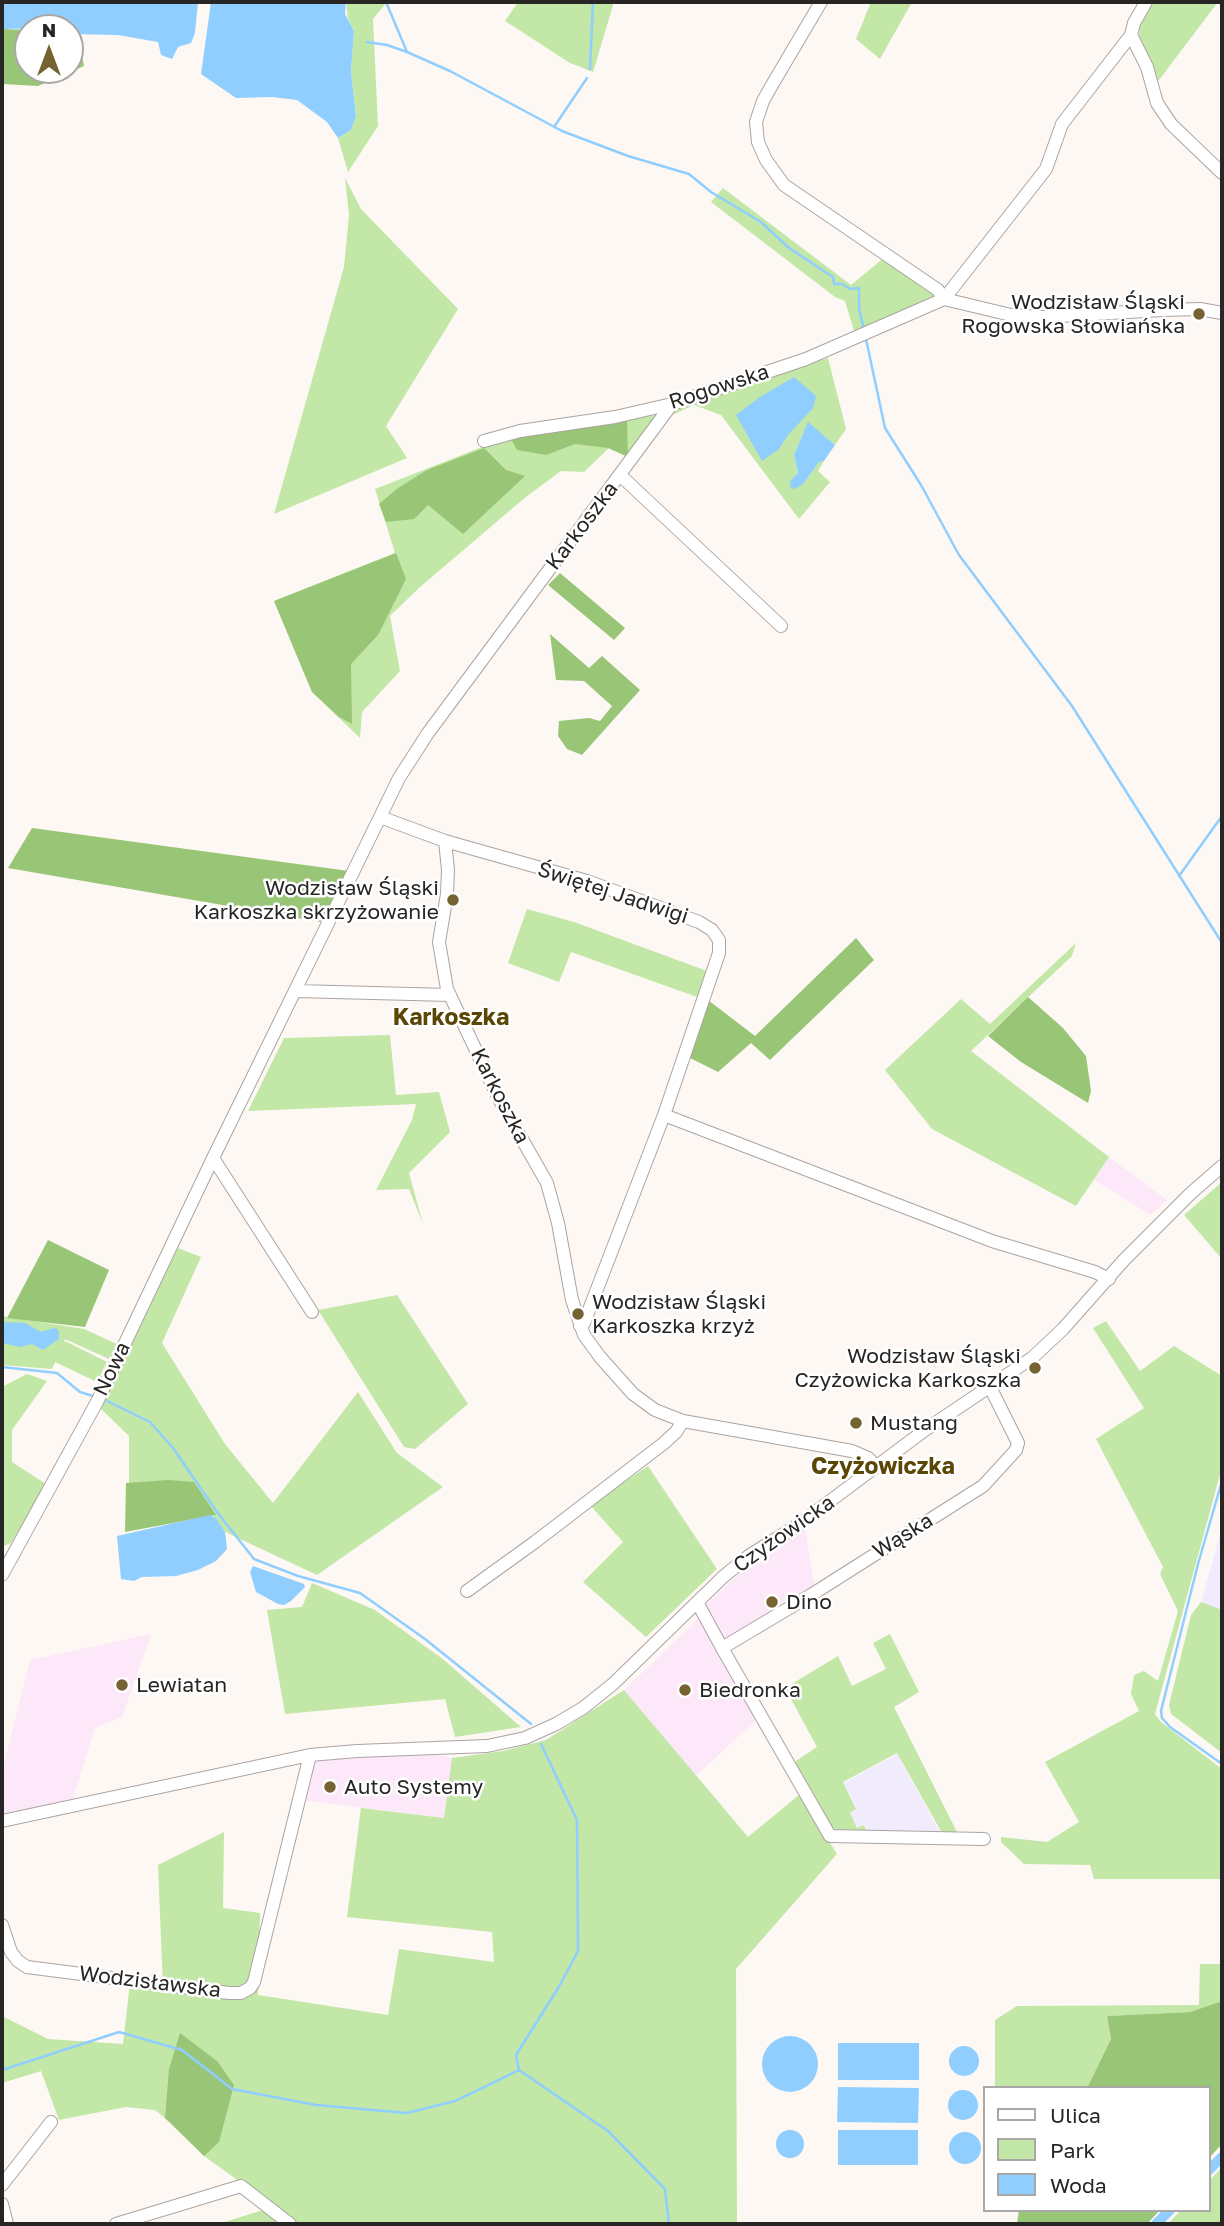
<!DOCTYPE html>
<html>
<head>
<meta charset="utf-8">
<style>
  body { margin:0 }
  #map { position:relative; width:1224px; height:2226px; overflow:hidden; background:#fef8f4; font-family:"Golos Text",sans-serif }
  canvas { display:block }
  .frame { position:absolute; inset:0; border:4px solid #282624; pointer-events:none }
  .legend { position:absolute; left:983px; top:2086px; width:228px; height:126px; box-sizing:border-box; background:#fff; border:2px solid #a9a8a7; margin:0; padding:9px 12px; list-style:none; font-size:21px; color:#282624 }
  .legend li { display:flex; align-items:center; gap:14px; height:35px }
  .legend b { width:35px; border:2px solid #a9a8a7 }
  .north { position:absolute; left:14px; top:14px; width:70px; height:70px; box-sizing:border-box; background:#fff; border:2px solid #a9a8a7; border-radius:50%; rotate:0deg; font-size:19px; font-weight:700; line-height:28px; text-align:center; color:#282624 }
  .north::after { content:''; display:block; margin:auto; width:24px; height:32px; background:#766332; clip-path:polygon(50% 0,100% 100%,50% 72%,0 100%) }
</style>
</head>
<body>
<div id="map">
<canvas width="1224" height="2226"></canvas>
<div class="frame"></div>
<ul class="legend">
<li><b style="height:9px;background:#fff"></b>Ulica</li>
<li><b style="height:19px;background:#c2e7a7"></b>Park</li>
<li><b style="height:19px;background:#8fcefe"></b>Woda</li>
</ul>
<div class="north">N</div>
</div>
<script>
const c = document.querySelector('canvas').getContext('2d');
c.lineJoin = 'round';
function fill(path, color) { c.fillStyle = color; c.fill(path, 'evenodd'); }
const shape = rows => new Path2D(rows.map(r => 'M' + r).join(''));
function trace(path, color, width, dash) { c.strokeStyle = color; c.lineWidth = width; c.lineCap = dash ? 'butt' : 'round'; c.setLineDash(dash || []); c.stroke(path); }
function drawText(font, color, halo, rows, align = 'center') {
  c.font = font + ' "Golos Text",sans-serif'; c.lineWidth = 5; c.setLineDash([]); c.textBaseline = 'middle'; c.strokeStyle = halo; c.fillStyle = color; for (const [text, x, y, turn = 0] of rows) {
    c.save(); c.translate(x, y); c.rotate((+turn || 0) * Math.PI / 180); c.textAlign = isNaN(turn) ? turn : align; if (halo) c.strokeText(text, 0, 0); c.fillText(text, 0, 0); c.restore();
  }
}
fill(shape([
  [1109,1157,1167,1200,1151,1215,1094,1180],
  [805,1528,815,1589,725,1643,705,1606,744,1569],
  [700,1617,757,1719,696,1776,624,1690],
  [151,1634,122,1717,95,1728,73,1799,2,1815,2,1772,30,1660],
  [439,1755,452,1758,444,1818,302,1800,312,1766,316,1761,374,1756]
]), '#fce8f8');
fill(shape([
  [1222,1527,1222,1610,1201,1602],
  [897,1754,941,1834,868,1833,864,1824,857,1828,850,1813,857,1809,844,1783]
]), '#f0ecfe');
fill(shape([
  [346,2,387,2,373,19,378,126,348,172,338,138,351,130,356,116,351,72,354,31,348,19],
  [518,2,614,2,593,72,570,63,505,21],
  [871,2,912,2,880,59,856,39],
  [1153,2,1218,2,1156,84,1155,72,1139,35,1140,25],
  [345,178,361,209,458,309,386,426,407,458,274,514,344,267,349,215],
  [723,188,851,285,885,257,938,297,855,334,845,301,835,297,711,202],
  [828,358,846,429,835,445,808,423,794,455,798,473,790,481,804,483,819,462,824,461,818,471,830,482,799,519,721,415,694,405,670,416,681,406],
  [657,415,628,457,609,448,584,472,561,471,527,496,420,587,390,616,400,671,362,712,360,738,312,692,274,601,395,553,375,489,510,436],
  [527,909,574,922,707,971,697,997,571,952,559,982,508,963],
  [1076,943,1072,956,971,1051,1109,1157,1076,1206,932,1129,885,1070,961,999,990,1024],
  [390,1035,396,1095,439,1092,450,1132,409,1173,423,1224,409,1189,376,1190,412,1120,416,1104,248,1111,284,1038],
  [1222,1182,1222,1259,1184,1215],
  [178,1248,201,1257,162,1343,225,1444,273,1503,358,1392,397,1453,443,1487,317,1575,225,1532,192,1484,129,1488,129,1436,99,1407],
  [397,1295,468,1404,415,1449,404,1447,318,1310],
  [2,1316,84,1329,117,1344,109,1359,65,1339,63,1346,65,1341,107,1362,97,1382,55,1362,52,1369,2,1365],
  [1106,1321,1140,1371,1174,1346,1222,1376,1222,1467,1155,1714,1161,1722,1222,1769,1222,1879,1094,1879,1090,1865,1024,1864,1001,1842,1001,1837,1047,1842,1079,1822,1045,1762,1139,1711,1131,1694,1134,1675,1144,1671,1158,1681,1178,1611,1160,1574,1163,1567,1096,1439,1144,1408,1093,1328],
  [27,1374,47,1381,12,1430,12,1462,46,1484,11,1543,4,1546,2,1538,2,1387],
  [648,1466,717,1569,646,1637,583,1582,623,1542,590,1505],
  [312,1583,375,1610,444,1660,521,1727,455,1737,445,1699,285,1714,267,1610,302,1607],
  [1201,1602,1222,1610,1222,1753,1171,1714,1169,1705,1191,1615],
  [890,1634,919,1692,894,1707,957,1832,942,1833,897,1753,843,1782,856,1809,850,1813,857,1828,864,1825,867,1832,834,1832,793,1763,817,1747,785,1688,838,1656,852,1686,886,1669,873,1643],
  [624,1690,748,1837,799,1795,837,1854,736,1969,737,2224,218,2224,263,2210,236,2179,204,2156,179,2130,155,2110,126,2107,59,2120,41,2071,2,2083,2,2016,48,2039,123,2044,130,1983,163,1987,158,1865,224,1832,223,1908,260,1913,258,1995,388,2015,399,1949,494,1962,492,1932,347,1917,361,1808,444,1818,452,1758,503,1751,546,1740],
  [1200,1964,1222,1964,1222,2001,1190,2012,1107,2016,1111,2039,1087,2088,995,2088,995,2020,1017,2006,1199,2005],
  [1222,2167,1222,2224,1168,2224,1181,2210,1208,2210,1208,2182]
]), '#c2e7a7');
fill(shape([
  [2,29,28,30,28,70,70,70,70,34,78,35,84,66,38,86,2,84],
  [627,419,628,457,608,448,575,444,546,455,517,450,510,437],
  [484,448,506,470,525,476,463,534,428,505,414,519,386,522,379,504,398,488,427,470],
  [396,553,406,579,378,635,351,664,352,724,339,717,312,692,274,601],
  [560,573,625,628,614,640,548,585],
  [550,634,589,668,602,656,640,690,582,755,567,749,558,736,559,721,589,718,600,721,612,706,584,681,556,680],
  [32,828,349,871,321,922,8,868],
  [856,938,874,960,770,1060,751,1043,718,1072,688,1057,708,1000,755,1036],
  [1028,997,1063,1028,1086,1056,1091,1091,1088,1103,1021,1062,988,1036],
  [48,1240,109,1270,85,1327,7,1318],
  [168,1480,194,1482,216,1515,125,1532,126,1483],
  [1222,2001,1222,2144,1208,2159,1208,2088,1087,2088,1111,2039,1107,2016,1190,2012],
  [180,2033,217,2061,234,2085,219,2142,204,2156,165,2118,169,2069],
  [1019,2210,1160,2210,1147,2224,1017,2224]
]), '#99c676');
fill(shape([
  [2,2,198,2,195,33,191,43,178,47,172,59,161,55,158,42,118,35,70,34,70,28,2,29],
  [211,2,346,2,345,14,354,31,351,72,356,116,351,130,338,138,327,122,297,100,272,97,236,98,201,74],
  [794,377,816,396,813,408,788,435,779,449,762,461,736,415,760,397],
  [808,422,835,445,824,461,819,462,804,483,795,489,791,488,790,481,798,473,794,455],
  [2,1322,25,1323,41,1332,54,1328,57,1329,59,1333,59,1339,43,1350,32,1344,20,1347,7,1344,2,1342],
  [210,1515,216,1518,225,1532,227,1549,216,1561,198,1570,176,1576,142,1577,134,1581,121,1579,117,1536],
  [253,1566,304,1584,305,1587,291,1601,284,1605,278,1604,256,1592,250,1572],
  '762 2064a28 28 0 1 1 56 0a28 28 0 1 1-56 0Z',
  [919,2043,919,2080,838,2080,838,2043],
  '949 2061a15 15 0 1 1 30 0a15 15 0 1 1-30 0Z',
  [838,2087,919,2088,918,2123,837,2122],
  '948 2105a15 15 0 1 1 30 0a15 15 0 1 1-30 0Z',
  [838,2130,918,2130,918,2165,838,2165],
  '776 2144a14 14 0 1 1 28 0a14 14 0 1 1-28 0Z',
  '949 2148a16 16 0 1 1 32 0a16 16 0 1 1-32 0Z'
]), '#8fcefe');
trace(shape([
  [386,2,407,52,450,71,562,131,628,156,689,174,711,192,761,222,789,248,833,277,834,284,842,284,850,289,859,288,859,309,864,329],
  [367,42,387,45,407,52],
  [590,69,593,2],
  [554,127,587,78],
  [866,339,885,428,921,485,959,555,1072,706,1222,943],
  [1179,876,1222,816],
  [2,1367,57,1373,80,1392,93,1396],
  [107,1401,150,1422,173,1448,217,1512,254,1559,298,1576,360,1593,425,1639,531,1724],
  [1222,1481,1198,1564,1161,1711,1162,1718,1170,1727,1222,1764],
  [541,1744,577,1820,578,1951,560,1985,516,2055,519,2070,608,2131,665,2189,669,2224],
  [2,2070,119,2032,182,2050,232,2089,316,2105,407,2113,455,2101,519,2070]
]), '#8fcefe', 2.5);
trace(shape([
  [1208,2171,1222,2157],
  [1156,2224,1170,2210]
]), '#8fcefe', 10);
const minor = shape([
  [821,2,772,85,763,101,756,122,758,142,766,160,784,185,938,290,944,299,1011,315,1041,317,1163,310,1200,309,1222,313],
  [1146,2,1134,23,1131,35,1147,67,1157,103,1171,124,1222,173],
  [672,404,428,733,399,778,380,817,445,841,448,870,447,894,439,942,447,989,498,1097,547,1183,558,1223,572,1300,584,1335,600,1357,633,1394,655,1410,683,1421,852,1451,868,1458,877,1467],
  [484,441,520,431,615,417,672,404,806,359,944,299,1046,169,1062,124,1131,35],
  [620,475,781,626],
  [445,841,587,881,699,922,712,930,719,940,719,953,664,1115],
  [296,991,450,995],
  [213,1158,312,1312],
  [580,1326,584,1323,664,1115,992,1241,1095,1272,1109,1279],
  [2,1575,98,1400,213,1158,380,817],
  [467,1591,535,1542,664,1443,676,1432,683,1421],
  [697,1602,722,1648,811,1595,983,1486,1016,1450,1018,1443,990,1387],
  [722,1648,830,1836,984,1839],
  [2,1821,310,1755,357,1751,487,1746,525,1738,556,1724,583,1708,613,1684,724,1576,750,1555,798,1525,925,1430,1032,1358,1063,1329,1124,1260,1190,1194,1222,1166],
  [2,1925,11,1952,18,1961,27,1967,229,1993,241,1993,250,1988,254,1982,310,1755],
  [2,2185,51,2122],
  [2,2204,7,2224],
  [116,2224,241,2186,290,2224]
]);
trace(minor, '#aba4a0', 14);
trace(minor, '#fff', 12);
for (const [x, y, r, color] of [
  [1199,314,7,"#766332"],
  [453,900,7,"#766332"],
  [578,1314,7,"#766332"],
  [1035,1368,7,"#766332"],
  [856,1423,7,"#766332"],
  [772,1602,7,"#766332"],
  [122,1685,7,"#766332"],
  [685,1690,7,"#766332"],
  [330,1787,7,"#766332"]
]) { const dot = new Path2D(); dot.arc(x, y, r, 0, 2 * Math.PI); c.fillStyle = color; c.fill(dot); trace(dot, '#fff', 2.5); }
drawText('21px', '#282624', '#fff', [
  ["Wodzisław Śląski",1185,302,"right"],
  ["Rogowska Słowiańska",1185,326,"right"],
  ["Wodzisław Śląski",439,888,"right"],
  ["Karkoszka skrzyżowanie",439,912,"right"],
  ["Wodzisław Śląski",592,1302],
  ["Karkoszka krzyż",592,1326],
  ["Wodzisław Śląski",1021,1356,"right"],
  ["Czyżowicka Karkoszka",1021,1380,"right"],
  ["Mustang",870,1423],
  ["Dino",786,1602],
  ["Lewiatan",136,1685],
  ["Biedronka",699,1690],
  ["Auto Systemy",344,1787]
], 'left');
drawText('21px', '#282624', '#fff', [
  ["Rogowska",719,387,-18],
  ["Karkoszka",582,526,-53],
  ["Świętej Jadwigi",613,893,18],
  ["Karkoszka",500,1096,63],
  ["Nowa",112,1369,-64],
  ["Czyżowicka",784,1534,-35],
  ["Wąska",903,1536,-32],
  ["Wodzisławska",150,1982,7]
]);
drawText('bold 23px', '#5a4605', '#fff', [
  ["Karkoszka",451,1018],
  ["Czyżowiczka",883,1467]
]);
</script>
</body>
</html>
